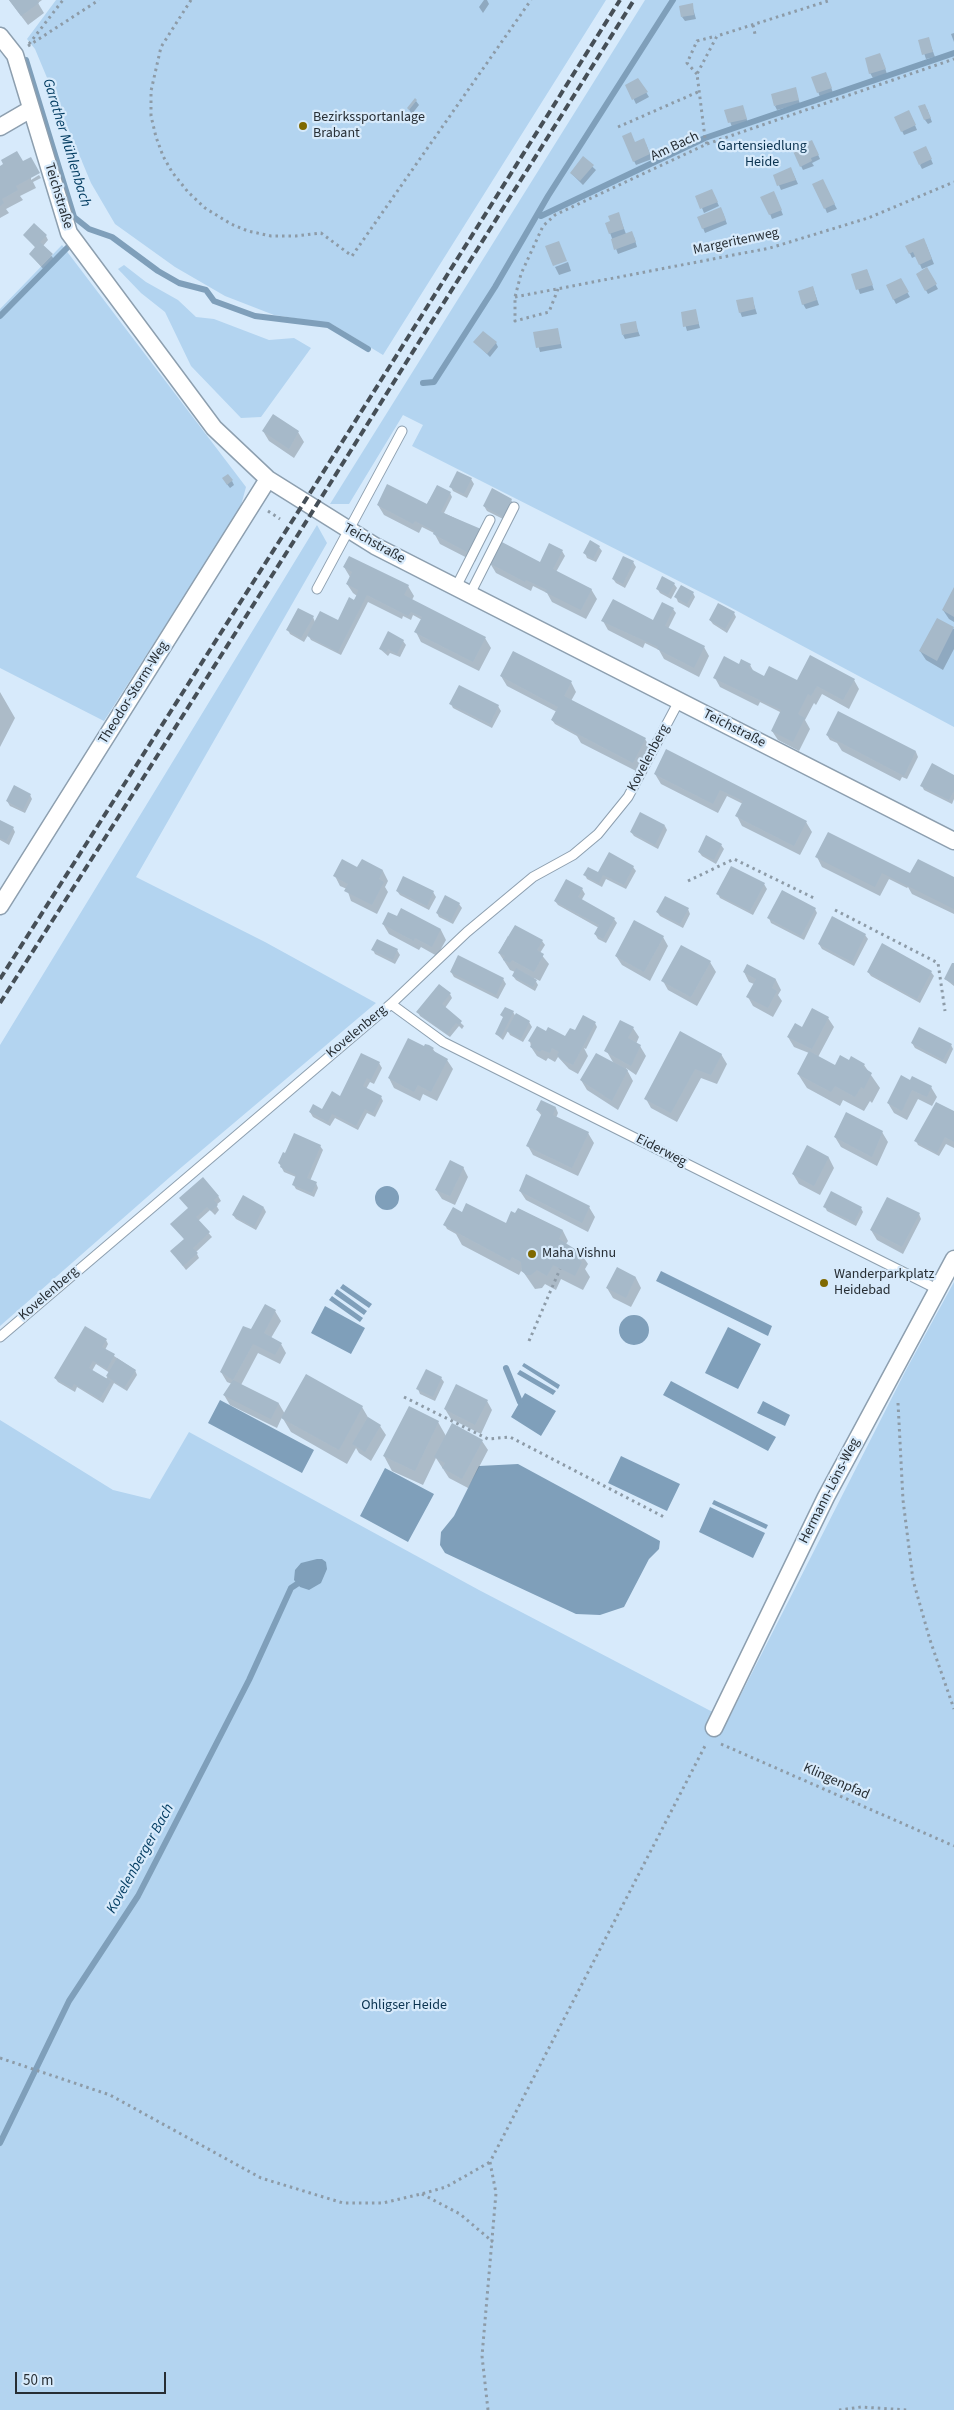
<!DOCTYPE html>
<html>
<head>
<meta charset="utf-8">
<style>
  body { margin:0 }
  #map { position:relative; width:954px; height:2410px; overflow:hidden; background:#d7eafb; font-family:"Source Sans 3",sans-serif }
  canvas { display:block }
  .scale { position:absolute; left:15px; top:2372px; width:151px; height:22px; box-sizing:border-box; border:2px solid #272e34; border-top:0; padding-left:6px; font-size:15px; line-height:18px; white-space:nowrap; color:#272e34; -webkit-text-stroke:4px #d7eafb; paint-order:stroke }
</style>
</head>
<body>
<div id="map">
<canvas width="954" height="2410"></canvas>
<div class="scale">50 m</div>
</div>
<script>
const c = document.querySelector('canvas').getContext('2d');
c.lineJoin = 'round';
function fill(path, color) { c.fillStyle = color; c.fill(path, 'evenodd'); }
const shape = rows => new Path2D(rows.map(r => 'M' + r).join(''));
function trace(path, color, width, dash) { c.strokeStyle = color; c.lineWidth = width; c.lineCap = dash ? 'butt' : 'round'; c.setLineDash(dash || []); c.stroke(path); }
function drawText(font, color, halo, rows, align = 'center') {
  c.font = font + ' "Source Sans 3",sans-serif'; c.lineWidth = 4.5; c.setLineDash([]); c.textBaseline = 'middle'; c.strokeStyle = halo; c.fillStyle = color; for (const [text, x, y, turn = 0] of rows) {
    c.save(); c.translate(x, y); c.rotate((+turn || 0) * Math.PI / 180); c.textAlign = isNaN(turn) ? turn : align; if (halo) c.strokeText(text, 0, 0); c.fillText(text, 0, 0); c.restore();
  }
}
fill(shape([
  [56,0,606,0,383,355,332,324,274,315,225,296,175,267,115,224,91,183,35,49,27,39],
  [645,0,954,0,954,727,726,605,412,446,423,425,403,415,349,504,330,504],
  [62,245,246,487,240,509,104,721,0,668,0,309],
  [124,265,146,282,178,300,196,317,214,319,269,340,294,338,311,348,261,417,241,418,191,366,165,312,141,293,118,269],
  [317,525,327,543,136,877,265,942,376,1003,170,1177,0,1326,0,1045],
  [954,1282,954,2410,0,2410,0,1420,113,1490,150,1499,189,1432,479,1590,728,1720,906,1370]
]), '#b3d4f0');
fill(shape([
  '375 1198a12 12 0 1 1 24 0a12 12 0 1 1-24 0Z',
  [661,1271,772,1326,768,1336,656,1281],
  [343,1284,372,1304,369,1308,340,1288],
  [337,1289,367,1311,364,1315,334,1294],
  [332,1296,363,1318,360,1322,329,1300],
  [325,1306,365,1328,351,1354,311,1333],
  '619 1330a15 15 0 1 1 30 0a15 15 0 1 1-30 0Z',
  [728,1327,761,1344,738,1389,705,1373],
  [524,1363,560,1385,558,1389,522,1366],
  [520,1370,556,1391,553,1395,517,1374],
  [671,1381,776,1437,768,1451,663,1395],
  [525,1393,556,1411,541,1436,511,1417],
  [220,1400,314,1450,302,1473,208,1423],
  [763,1401,790,1415,785,1426,757,1413],
  [621,1456,680,1484,667,1511,608,1483],
  [518,1464,660,1541,659,1549,649,1559,624,1607,600,1615,576,1614,445,1553,440,1545,441,1532,454,1516,479,1466],
  [385,1468,434,1494,408,1542,360,1516],
  [714,1500,768,1525,766,1529,712,1504],
  [710,1507,765,1533,753,1558,699,1532],
  [317,1559,322,1559,326,1562,327,1569,321,1583,309,1590,300,1587,294,1580,295,1570,301,1563]
]), '#7f9fba');
fill(shape([
  [9,0,42,0,38,3,44,13,28,25],
  [484,0,487,0,489,4,483,13,479,7],
  [692,5,696,19,685,21,682,17],
  [954,33,954,42,951,34],
  [928,38,935,57,926,59,920,41],
  [882,59,887,74,873,78,870,73],
  [813,78,828,78,833,93,820,97],
  [638,79,649,97,636,104,627,85],
  [795,89,800,104,777,110,775,106],
  [416,101,419,105,412,114,408,108],
  [742,106,748,123,732,127,726,111],
  [927,109,932,122,928,124,925,120],
  [911,116,917,130,904,135,902,131],
  [635,143,646,144,652,159,636,165,634,161],
  [814,146,820,159,812,163,814,166,803,170,801,166],
  [928,152,933,164,922,169,920,165],
  [583,158,596,170,583,185,571,173],
  [0,167,31,177,31,180,39,175,41,178,33,182,36,188,20,196,23,200,6,209,9,213,0,218],
  [793,173,798,184,781,190,775,176],
  [822,181,837,209,827,213,825,208],
  [714,195,719,206,704,213,702,208],
  [776,197,783,215,772,219,770,214],
  [723,213,727,224,705,233,703,228],
  [620,218,626,234,634,237,637,247,618,254,610,233],
  [25,235,46,236,48,240,43,246,54,259,44,270,30,254,36,248],
  [926,244,934,264,922,269,916,256,912,258,907,247],
  [568,262,571,271,559,275,555,267],
  [927,269,938,289,928,294,917,274],
  [867,270,874,290,860,294,853,275],
  [900,280,910,297,896,304,887,286],
  [813,288,819,305,806,309,803,304],
  [752,298,757,314,742,317,740,312],
  [695,310,700,328,687,331,682,313],
  [635,323,640,336,625,339,623,335],
  [557,329,562,348,540,352,535,333],
  [475,342,496,343,498,347,490,357],
  [263,431,298,432,304,442,294,458,269,441],
  [471,479,474,484,467,498,453,491,451,487],
  [232,481,234,485,230,488,226,483],
  [437,487,450,493,452,497,444,513,480,530,485,540,475,562,440,544,434,533,422,527,419,533,384,515,378,505,425,507],
  [511,500,514,504,505,520,487,511,484,506],
  [599,547,602,551,596,562,587,558,585,553],
  [562,551,565,556,556,572,591,589,597,599,586,619,552,602,547,593,533,586,531,591,496,573,490,563,540,563],
  [633,562,636,567,625,588,616,583,613,579],
  [344,567,408,586,414,596,412,600,485,638,491,648,479,671,421,642,416,632,422,620,413,615,411,620,403,616,402,619,368,602,341,655,311,640,308,635,304,642,290,634,288,630,313,617,315,622,338,622,357,596,353,593,347,584,350,577],
  [674,584,677,588,671,599,660,593,657,588],
  [954,589,954,622,949,619,943,610],
  [693,593,695,597,689,608,678,602,676,597],
  [673,609,676,613,668,629,704,647,709,656,699,677,664,659,659,650,645,643,643,648,608,630,603,621,653,621],
  [734,613,736,617,727,633,713,624,710,620],
  [937,620,954,629,954,649,943,670,926,660,920,651],
  [403,641,406,645,400,657,390,653,388,656,380,649],
  [739,665,750,665,754,672,764,677,798,682,854,680,859,689,849,709,822,694,816,705,814,703,805,720,810,729,799,751,778,740,772,731,782,713,760,702,758,706,720,687,715,678],
  [501,676,571,682,576,692,571,701,645,739,651,749,638,772,581,743,577,736,555,724,552,720,557,712,507,686],
  [0,692,15,718,0,747],
  [451,704,498,706,501,711,492,728,453,708],
  [827,735,908,749,916,752,918,757,907,779,902,777,900,781,842,751,837,743,830,740],
  [655,774,747,791,806,822,812,832,800,855,742,826,737,816,743,804,727,796,718,813,661,784],
  [954,776,954,799,952,804,924,790,922,786],
  [30,795,32,799,25,813,10,806,7,801],
  [0,821,13,828,15,832,9,845,0,840],
  [665,826,667,830,658,849,634,836,631,832],
  [721,845,724,849,716,864,702,856,699,852],
  [817,857,911,875,954,879,954,914,912,894,908,887,907,888,889,879,880,896,822,867],
  [362,861,383,871,388,881,385,887,388,892,377,914,351,901,347,889,340,886,335,876,358,869],
  [633,867,636,871,626,889,606,879,602,887,587,879,585,875,599,874],
  [764,884,767,889,753,915,720,898,718,894],
  [582,889,585,894,581,901,614,919,617,923,606,943,598,939,595,934,599,928,558,905,555,901],
  [397,891,433,892,436,897,429,910,400,895],
  [459,904,462,908,453,924,439,917,437,913],
  [688,909,690,914,683,928,660,916,657,912],
  [815,909,817,913,804,940,771,923,769,918],
  [402,910,441,930,446,940,437,956,421,947,419,950,389,934,383,924,397,918],
  [865,935,868,939,854,966,822,949,819,944],
  [508,936,513,939,542,941,545,945,540,953,549,964,540,981,534,978,538,985,535,991,516,980,513,976,515,972,510,970,499,953],
  [663,937,668,946,650,981,622,965,616,956],
  [373,950,397,950,400,955,395,964,375,954],
  [710,962,716,972,697,1006,668,990,663,981],
  [747,965,776,980,781,990,778,995,782,1001,773,1017,753,1006,748,997,754,984,749,982,744,972],
  [954,965,954,986,945,979],
  [451,972,503,979,506,984,498,999,454,977],
  [868,972,931,972,934,976,920,1003,871,976],
  [450,994,452,998,445,1008,464,1026,462,1029,459,1026,450,1037,420,1016,418,1012],
  [513,1012,516,1017,517,1015,529,1022,532,1027,523,1042,510,1035,508,1031,503,1040,496,1034,504,1019,502,1015],
  [828,1018,834,1027,818,1057,835,1066,849,1062,864,1065,880,1088,872,1103,870,1101,864,1111,843,1100,840,1106,807,1088,798,1074,809,1053,794,1047,788,1037],
  [595,1023,597,1027,586,1049,584,1048,588,1056,578,1074,569,1069,558,1057,555,1062,548,1058,546,1061,537,1056,531,1047,530,1041,547,1033,569,1039,575,1032],
  [633,1028,639,1037,636,1044,640,1046,646,1056,636,1075,626,1068,633,1081,618,1110,587,1090,581,1080,614,1064,606,1050],
  [680,1033,721,1054,727,1064,717,1084,701,1078,677,1122,651,1108,646,1099],
  [912,1043,951,1045,953,1049,946,1064,915,1048],
  [425,1048,433,1049,436,1054,447,1060,453,1069,437,1101,423,1094,420,1101,394,1088,389,1078],
  [379,1063,382,1068,374,1084,370,1082,366,1089,381,1097,383,1101,375,1117,367,1113,358,1130,335,1118,330,1126,313,1117,310,1112,323,1111],
  [910,1082,931,1087,937,1097,932,1106,918,1099,907,1120,894,1113,888,1103],
  [556,1108,558,1113,556,1118,588,1133,594,1143,578,1176,533,1155,528,1146,542,1116,537,1110],
  [954,1112,954,1148,946,1144,939,1156,918,1145,916,1141],
  [882,1132,888,1142,877,1166,841,1147,835,1137],
  [320,1146,323,1150,310,1181,316,1183,318,1188,314,1197,296,1189,293,1184,296,1177,284,1172,279,1163],
  [807,1147,829,1158,834,1168,820,1195,799,1184,793,1174],
  [463,1167,468,1177,455,1205,442,1199,436,1190],
  [527,1176,589,1207,595,1217,588,1232,526,1200,520,1191],
  [218,1196,221,1201,216,1205,219,1210,215,1215,210,1210,198,1221,212,1237,196,1252,199,1258,186,1270,172,1252,185,1240,172,1224,189,1209],
  [825,1207,861,1208,863,1212,856,1226,827,1211],
  [264,1208,266,1212,256,1230,236,1219,233,1215],
  [519,1209,563,1231,568,1241,566,1244,582,1255,588,1264,585,1269,590,1277,583,1290,561,1279,556,1290,545,1284,542,1288,535,1289,524,1273,521,1271,519,1275,462,1245,456,1234,447,1229,445,1225,461,1213,509,1226],
  [919,1214,921,1219,903,1254,877,1240,871,1230],
  [617,1269,636,1278,641,1288,631,1307,613,1298,607,1288],
  [275,1311,281,1321,271,1338,281,1344,286,1353,280,1364,258,1353,241,1385,279,1404,285,1414,362,1407,369,1419,380,1426,386,1435,371,1461,359,1453,356,1448,347,1464,291,1432,282,1417,277,1428,230,1405,224,1395,232,1384,227,1382,221,1372,251,1331],
  [106,1340,108,1344,105,1350,135,1370,137,1375,127,1391,114,1383,103,1403,77,1387,75,1392,58,1382,55,1378],
  [96,1364,110,1373,106,1379,92,1371],
  [441,1378,444,1382,435,1401,420,1394,418,1389],
  [487,1401,492,1410,481,1434,451,1419,445,1409],
  [438,1422,446,1436,482,1441,488,1450,468,1488,449,1478,436,1458,423,1485,392,1471,384,1456]
]), '#0003');
trace(shape([
  [26,60,74,217,89,229,112,237,158,271,179,283,206,290,214,301,255,316,328,325,368,349],
  [541,216,705,138,954,53],
  [0,316,67,248],
  [423,383,434,382,495,287,548,196,673,0],
  [506,1368,520,1402],
  [0,2143,69,2001,138,1896,249,1680,291,1588,297,1584]
]), '#7f9fba', 6);
fill(shape([
  [9,0,37,0,39,3,21,16],
  [693,3,694,15,681,17,679,6],
  [929,37,933,52,922,55,918,40],
  [880,53,886,69,869,74,865,58],
  [826,72,832,88,817,93,811,77],
  [638,78,648,92,632,100,625,85],
  [796,87,799,100,774,106,771,94],
  [415,98,417,100,409,110,407,108],
  [925,104,931,118,924,120,918,106],
  [743,105,747,119,728,123,724,110],
  [909,110,916,125,901,132,894,117],
  [631,132,635,142,644,138,650,154,633,162,622,136],
  [812,140,819,155,811,158,812,161,800,167,792,149],
  [926,146,932,159,919,165,913,152],
  [17,151,23,161,31,157,40,173,16,186,18,190,2,199,4,203,0,206,0,166,3,164,1,160],
  [583,156,594,165,580,181,570,173],
  [791,167,796,180,777,186,773,175],
  [823,179,835,204,824,209,812,184],
  [712,189,718,202,700,209,695,196],
  [774,191,782,210,769,215,760,197],
  [721,207,726,220,702,229,697,217],
  [619,212,624,229,609,234,605,223,610,221,608,216],
  [34,223,47,235,40,242,53,254,41,266,29,254,35,247,23,235],
  [632,231,636,242,614,250,611,239],
  [924,238,932,259,919,265,913,252,909,254,905,246],
  [559,241,567,261,553,266,545,246],
  [927,267,937,284,925,291,916,274],
  [867,269,873,285,856,290,851,274],
  [901,278,909,292,893,300,886,285],
  [813,286,817,300,802,305,798,291],
  [753,297,755,309,739,313,736,300],
  [696,309,699,324,683,327,681,312],
  [636,321,638,332,622,335,620,324],
  [558,328,561,344,536,348,533,332],
  [483,331,497,342,487,354,473,342],
  [273,414,299,431,289,449,262,431],
  [457,471,472,478,464,494,449,487],
  [228,474,233,480,227,485,222,478],
  [387,484,427,504,437,485,451,492,441,512,481,529,469,553,433,534,434,531,415,521,413,524,377,505],
  [492,488,512,499,503,517,483,506],
  [590,540,600,546,593,559,583,553],
  [500,541,540,562,549,543,563,550,553,569,592,589,581,610,545,592,547,590,526,580,525,582,489,563],
  [349,556,409,585,404,595,486,637,473,662,414,632,422,617,411,612,408,616,367,595,338,652,307,636,320,611,338,620,349,597,354,600,357,594,358,590,346,584,352,572,343,567],
  [623,556,634,561,623,584,612,579],
  [662,576,675,583,668,595,656,589],
  [681,585,694,592,687,604,674,597],
  [954,587,954,617,942,610],
  [613,599,653,620,662,602,674,608,665,626,705,646,694,668,657,649,658,647,601,621],
  [718,603,735,612,725,629,709,620],
  [298,608,314,616,301,638,286,630],
  [937,618,954,627,937,661,919,651],
  [388,631,404,640,397,654,388,649,386,652,379,649],
  [513,651,572,681,564,696,646,738,633,763,551,720,558,707,500,676],
  [810,655,855,679,843,700,817,686,811,696,808,694,798,714,805,718,793,742,771,731,781,710,713,678,724,656,739,664,741,659,751,664,749,668,764,676,769,666,797,680],
  [459,685,499,705,490,724,449,704],
  [838,711,916,751,904,776,826,735],
  [666,749,807,821,794,846,735,816,743,801,720,790,713,804,654,774],
  [932,763,954,775,954,791,949,800,920,786],
  [14,785,31,794,23,810,6,801],
  [640,812,665,825,655,845,630,832],
  [0,820,14,827,6,841,0,838],
  [828,832,910,873,918,859,954,877,954,909,882,873,875,887,815,857],
  [706,835,722,844,714,860,698,852],
  [609,852,634,866,624,885,603,875,599,883,583,875,588,867,598,872],
  [342,859,357,867,362,859,383,870,379,879,384,882,372,905,344,891,348,884,333,876],
  [731,866,765,883,750,911,716,894],
  [403,876,434,891,427,906,396,891],
  [566,879,583,888,578,897,615,918,603,939,594,934,599,925,554,901],
  [782,890,816,908,801,936,767,918],
  [445,895,460,903,451,921,436,913],
  [665,896,689,908,680,924,656,912],
  [401,908,441,929,432,947,415,938,414,941,382,924,388,912,397,916],
  [832,916,866,934,852,962,818,944],
  [634,920,664,936,644,972,615,956],
  [515,925,543,940,537,950,544,954,534,972,512,960,510,963,503,960,505,956,498,953],
  [377,939,398,949,393,960,371,950],
  [882,943,932,971,917,999,867,972],
  [681,945,711,961,691,997,661,981],
  [458,955,504,978,496,995,450,972],
  [952,963,954,963,954,984,944,979],
  [747,964,776,979,772,988,777,991,768,1008,746,997,756,979,743,972],
  [516,968,537,980,533,987,512,976],
  [439,984,451,993,442,1004,462,1021,459,1025,456,1023,447,1034,416,1012],
  [505,1007,514,1011,501,1037,495,1034,503,1017,500,1015],
  [812,1008,829,1017,812,1049,787,1037,795,1023,802,1027],
  [516,1013,530,1021,521,1039,506,1031],
  [583,1015,596,1022,573,1065,562,1060,557,1055,559,1052,552,1048,550,1053,542,1050,540,1052,530,1047,532,1043,528,1041,537,1026,546,1031,548,1027,565,1036,570,1028,575,1030],
  [620,1020,634,1027,628,1038,641,1045,631,1066,604,1051],
  [919,1027,952,1044,943,1060,911,1043],
  [680,1031,722,1054,711,1075,695,1069,671,1113,644,1099],
  [408,1038,424,1046,425,1044,429,1045,434,1048,432,1050,448,1059,431,1092,418,1085,414,1092,388,1078],
  [809,1051,835,1065,840,1055,849,1060,851,1056,865,1064,863,1067,872,1073,864,1089,861,1087,855,1097,835,1086,831,1092,797,1074],
  [361,1053,380,1062,371,1080,367,1078,363,1086,382,1096,373,1113,365,1109,356,1126,332,1114,328,1122,309,1112,313,1104,322,1109,332,1091,340,1096],
  [596,1053,628,1070,612,1101,580,1080],
  [901,1075,910,1080,912,1076,932,1086,927,1097,912,1090,902,1111,887,1103],
  [541,1100,556,1107,553,1115,589,1132,572,1168,526,1146,542,1113,536,1110],
  [936,1102,954,1111,954,1142,945,1137,937,1153,914,1141],
  [846,1112,883,1131,872,1157,834,1137],
  [294,1133,321,1145,307,1178,317,1182,312,1193,292,1185,296,1175,280,1167,281,1165,278,1163,283,1152,285,1153],
  [807,1145,829,1157,814,1186,792,1174],
  [450,1160,464,1167,450,1196,435,1190],
  [526,1174,590,1206,582,1223,519,1191],
  [203,1177,219,1196,214,1200,218,1205,211,1211,207,1207,196,1217,210,1232,193,1248,198,1253,183,1266,170,1251,184,1239,170,1224,188,1208,179,1198],
  [831,1191,862,1207,854,1222,823,1207],
  [243,1195,264,1207,254,1227,232,1215],
  [887,1197,920,1213,902,1247,870,1230],
  [466,1203,506,1223,511,1211,515,1213,518,1208,563,1230,559,1239,583,1254,580,1260,582,1262,575,1276,553,1265,547,1276,537,1270,531,1275,526,1275,522,1271,521,1262,512,1257,510,1261,443,1225,453,1207,462,1212],
  [617,1267,636,1277,626,1298,606,1288],
  [265,1304,276,1310,264,1333,282,1343,275,1355,253,1344,233,1380,220,1372,243,1326,251,1329],
  [85,1326,107,1339,102,1347,115,1354,107,1369,93,1361,89,1368,111,1381,100,1399,74,1384,72,1388,54,1378],
  [117,1358,136,1370,124,1388,106,1376],
  [426,1369,442,1377,433,1397,416,1389],
  [306,1374,363,1406,339,1450,281,1418],
  [233,1380,279,1403,271,1419,223,1395],
  [456,1384,488,1400,475,1425,444,1409],
  [409,1406,439,1421,415,1471,383,1456],
  [368,1417,381,1425,365,1452,352,1444],
  [452,1423,483,1440,462,1479,442,1468,445,1463,434,1457]
]), '#a6b9c9');
const lane = shape([
  [456,587,490,520],
  [317,589,402,431],
  [470,594,514,507],
  [391,1004,443,1042,937,1289],
  [0,1337,391,1004,467,932,533,877,573,855,598,834,628,797,679,701]
]);
const street = shape([
  [0,36,15,55,69,233,214,428,268,479,375,546,954,841],
  [0,127,31,109],
  [0,906,268,479],
  [714,1728,826,1497,954,1259]
]);
trace(lane, '#8d9faf', 11);
trace(street, '#8d9faf', 19);
trace(shape([
  [191,0,161,47,151,91,151,116,156,137,163,156,172,172,188,192,205,208,231,224,248,231,271,236,296,236,321,233,352,256,531,0],
  [753,25,755,34],
  [29,44,63,0],
  [28,46,99,0],
  [697,74,687,63,697,41,716,36],
  [618,127,700,91],
  [707,144,705,138,697,74,717,36,831,0],
  [558,289,549,312,515,321,515,297,521,274,543,226,555,215,707,144,954,59],
  [515,297,770,248,868,218,954,182],
  [268,511,280,519],
  [688,881,734,859,816,899],
  [835,910,938,963,945,1011],
  [529,1341,560,1269],
  [404,1397,488,1439,510,1437,664,1517],
  [898,1403,903,1500,913,1580,930,1640,954,1709],
  [721,1744,954,1846],
  [0,2058,110,2095,261,2178,343,2203,383,2203,421,2194,446,2187,490,2162],
  [422,2194,460,2214,493,2242],
  [488,2410,482,2356,496,2193,490,2162,706,1744],
  [839,2410,861,2407,907,2410]
]), '#8d9ba7', 3, [2.5, 4]);
trace(lane, '#fff', 9);
trace(street, '#fff', 16);
trace(shape([
  [0,979,312,490,620,0],
  [0,1003,299,533,634,0]
]), '#464f57', 4, [8, 4]);
for (const [x, y, r, color] of [
  [303,126,5,"#7f6901"],
  [532,1254,5,"#7f6901"],
  [824,1283,5,"#7f6901"]
]) { const dot = new Path2D(); dot.arc(x, y, r, 0, 2 * Math.PI); c.fillStyle = color; c.fill(dot); trace(dot, '#d7eafb', 2); }
drawText('14px', '#272e34', '#d7eafb', [
  ["Bezirkssportanlage",313,118],
  ["Brabant",313,134],
  ["Maha Vishnu",542,1254],
  ["Wanderparkplatz",834,1275],
  ["Heidebad",834,1291]
], 'left');
drawText('14px', '#272e34', '#d7eafb', [
  ["Am Bach",675,147,-25],
  ["Teichstraße",58,196,73],
  ["Margeritenweg",736,242,-12],
  ["Teichstraße",374,544,29],
  ["Theodor-Storm-Weg",134,693,-58],
  ["Teichstraße",734,729,27],
  ["Kovelenberg",649,758,-62],
  ["Kovelenberg",357,1032,-40],
  ["Eiderweg",661,1151,27],
  ["Kovelenberg",49,1294,-41],
  ["Hermann-Löns-Weg",830,1491,-63],
  ["Klingenpfad",836,1782,24]
]);
drawText('14px', '#0b3350', '#d7eafb', [
  ["Gartensiedlung",762,147],
  ["Heide",762,163],
  ["Ohligser Heide",404,2006]
]);
drawText('italic 15px', '#033d62', '#d7eafb', [
  ["Garather Mühlenbach",66,143,73],
  ["Kovelenberger Bach",141,1859,-61]
]);
</script>
</body>
</html>
